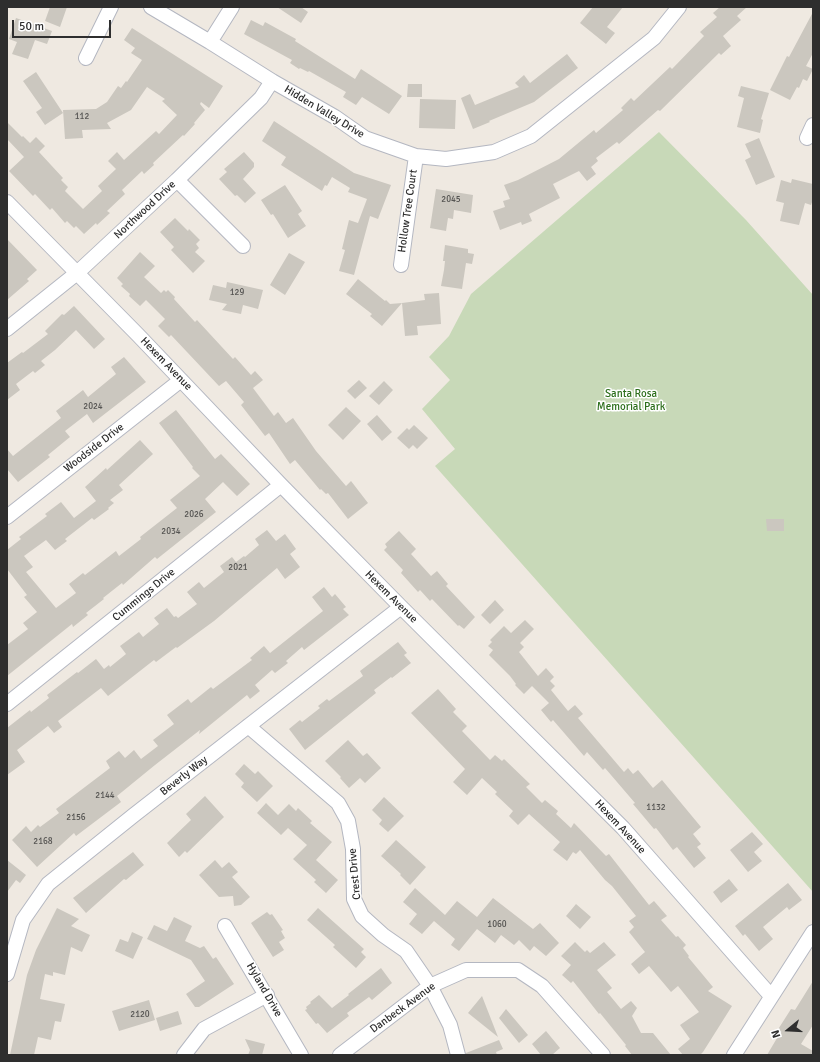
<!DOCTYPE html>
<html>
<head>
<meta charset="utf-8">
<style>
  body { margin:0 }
  #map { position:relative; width:820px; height:1062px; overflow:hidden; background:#efe9e1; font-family:Signika,sans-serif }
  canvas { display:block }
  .frame { position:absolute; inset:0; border:8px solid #2e2e2e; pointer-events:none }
  .north { position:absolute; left:768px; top:1010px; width:40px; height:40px; -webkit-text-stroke:3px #fff; paint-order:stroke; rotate:252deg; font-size:11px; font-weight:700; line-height:16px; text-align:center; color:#2e2e2e }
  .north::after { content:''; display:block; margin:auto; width:14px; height:18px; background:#2e2e2e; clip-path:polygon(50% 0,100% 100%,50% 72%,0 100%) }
  .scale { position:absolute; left:12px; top:20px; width:99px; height:18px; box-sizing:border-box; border:2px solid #2e2e2e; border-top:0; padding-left:5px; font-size:12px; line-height:14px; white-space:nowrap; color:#2e2e2e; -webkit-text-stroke:3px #fff; paint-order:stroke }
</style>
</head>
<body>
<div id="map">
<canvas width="820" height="1062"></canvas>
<div class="frame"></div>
<div class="north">N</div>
<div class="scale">50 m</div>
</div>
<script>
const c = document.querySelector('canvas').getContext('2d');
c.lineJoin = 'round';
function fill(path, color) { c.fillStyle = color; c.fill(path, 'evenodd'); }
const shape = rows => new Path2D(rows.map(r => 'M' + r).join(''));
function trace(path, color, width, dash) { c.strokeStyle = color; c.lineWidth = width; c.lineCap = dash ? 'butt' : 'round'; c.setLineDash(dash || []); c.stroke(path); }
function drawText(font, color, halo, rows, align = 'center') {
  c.font = font + ' Signika,sans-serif'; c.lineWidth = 3; c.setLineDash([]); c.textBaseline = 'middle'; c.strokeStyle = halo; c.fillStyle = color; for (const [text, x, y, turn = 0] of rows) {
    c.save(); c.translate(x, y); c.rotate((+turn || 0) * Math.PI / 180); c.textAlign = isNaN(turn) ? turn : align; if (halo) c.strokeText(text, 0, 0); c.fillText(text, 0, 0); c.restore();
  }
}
fill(shape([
  [659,132,746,220,813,295,813,892,435,466,455,449,422,409,450,380,429,357,449,336,471,294]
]), '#c8d9b8');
fill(shape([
  [50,7,67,7,60,27,45,21],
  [277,7,301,7,308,12,301,23],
  [593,7,623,7,607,27,615,33,606,44,580,23],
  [720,7,747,7,737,16,741,20,723,36,731,46,721,55,719,53,660,111,658,110,619,144,617,142,596,158,598,161,591,167,596,174,587,181,579,171,553,184,560,198,529,214,532,221,522,225,521,222,500,230,493,211,505,207,503,201,510,199,504,185,518,180,559,159,594,130,596,133,623,110,621,108,631,98,634,101,670,67,672,69,704,36,700,32,717,17,713,13],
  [813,12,813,53,806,66,813,69,807,81,803,79,799,88,797,87,790,100,770,90,787,56,789,57],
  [16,18,52,31,47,44,35,40,28,59,12,54,17,42,9,39],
  [251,20,263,26,265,22,296,39,295,41,355,79,361,69,402,96,389,114,362,97,356,105,343,97,346,92,309,71,308,72,300,68,299,69,290,63,292,60,244,34],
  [132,28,223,86,209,108,201,102,200,104,205,110,194,123,195,124,184,136,183,135,153,163,154,165,144,174,142,171,122,190,125,194,107,211,110,213,97,225,96,223,84,234,76,226,74,228,67,221,65,223,52,208,50,210,35,194,33,196,9,171,24,157,7,139,7,122,22,137,23,136,30,143,36,137,45,146,39,152,63,178,61,180,68,187,65,191,83,209,102,191,98,186,116,169,108,161,117,152,124,160,156,131,159,134,177,115,162,101,165,99,147,87,131,110,107,123,111,129,82,130,83,138,65,139,63,110,96,109,107,102,118,86,121,88,126,81,127,82,142,60,131,53,135,48,124,40],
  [567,54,578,68,534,102,489,121,490,122,473,129,461,98,470,94,475,105,519,87,515,83,524,75,530,83],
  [36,72,63,113,45,125,36,112,42,108,23,81],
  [408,84,422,84,422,97,407,97],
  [741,86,769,93,761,119,763,120,760,133,737,127,744,98,738,96],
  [420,99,456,100,455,129,419,128],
  [274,121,354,173,391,185,378,219,370,216,354,275,339,271,345,250,342,249,349,220,358,223,367,199,348,192,350,188,332,177,327,186,325,185,322,191,281,165,286,157,262,141],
  [759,138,775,177,756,185,745,160,751,157,745,144],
  [244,152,254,163,254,167,243,179,256,193,245,203,237,195,235,196,219,179,227,172,224,169],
  [792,179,813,184,813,199,811,205,805,203,799,225,780,221,784,203,776,201,781,180,791,183],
  [285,185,302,211,298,214,306,226,288,238,273,214,271,215,261,200],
  [436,189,473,195,471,213,454,210,453,219,448,218,446,231,430,228],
  [175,218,188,231,189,229,200,240,196,244,199,248,195,252,205,261,193,273,171,250,174,247,160,232],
  [7,239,37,270,27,279,29,281,7,300],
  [445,245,468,249,468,253,474,254,472,264,466,263,462,289,441,286,444,270,445,261,443,261],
  [140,252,155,266,144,277,161,293,164,290,166,292,168,290,175,297,174,299,195,322,197,320,233,359,235,357,251,375,255,371,263,380,253,388,274,416,278,412,286,423,293,418,316,451,346,486,351,481,368,503,348,519,328,493,326,494,321,489,320,490,295,460,290,464,269,433,265,436,241,405,244,402,226,381,219,386,171,335,169,337,158,326,165,319,146,300,140,306,129,296,130,294,121,286,123,284,117,278],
  [289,253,305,262,285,295,270,285],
  [358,279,385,301,386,300,390,304,402,303,382,326,370,316,372,314,346,294],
  [227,282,263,290,258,309,243,305,241,314,222,310,227,304,209,300,213,285,226,288],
  [439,293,441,324,417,326,418,335,405,336,402,303,425,300,424,294],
  [74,306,105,339,94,349,76,330,55,350,41,361,45,365,35,373,33,371,16,384,20,390,7,400,7,363,22,352,23,353,48,334,45,331,62,314,64,315],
  [124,357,146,382,93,423,87,414,65,431,70,437,48,455,50,457,18,482,7,469,7,449,13,456,61,418,56,411,83,390,88,397,116,374,111,367],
  [359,380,367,388,355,399,347,391],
  [384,381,393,390,379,405,369,396],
  [346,407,361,421,343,440,328,425],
  [176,410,215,459,221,454,250,484,237,496,223,482,205,499,216,512,157,559,155,557,123,585,122,583,103,598,104,599,86,613,88,615,73,627,72,624,7,676,7,645,28,629,23,623,37,612,24,597,27,595,7,569,7,550,21,539,19,537,47,516,45,514,61,502,74,518,96,501,85,487,106,468,107,470,140,440,153,454,119,485,123,490,110,500,114,503,108,508,109,509,94,520,92,518,65,539,67,541,55,550,46,540,24,556,33,567,26,572,56,608,76,593,69,584,83,573,85,575,116,551,119,556,141,539,140,537,177,508,170,500,200,476,192,468,193,467,159,423],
  [377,415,392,432,382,441,367,424],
  [414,425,428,438,417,449,413,445,409,449,397,438,407,428,409,430],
  [766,519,784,519,784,531,767,531],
  [267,530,276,541,285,534,296,549,290,554,300,567,285,579,277,568,214,621,177,648,176,647,156,662,154,660,108,696,101,688,58,721,62,727,54,733,48,726,17,750,25,762,7,775,7,728,30,710,31,712,49,698,47,695,77,672,78,673,96,659,104,669,109,665,110,667,126,654,120,646,139,632,143,637,159,624,154,618,167,608,174,617,176,616,178,618,197,604,187,592,199,582,204,588,224,572,220,566,232,557,236,562,244,556,245,557,259,545,255,539],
  [399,531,416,549,411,554,431,576,437,571,448,584,446,586,475,617,464,629,459,625,458,626,432,599,430,601,420,590,418,592,401,573,403,570,384,550,387,547,385,544],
  [324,587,332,597,335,594,346,607,343,609,349,615,304,650,302,647,286,661,288,663,275,673,272,670,255,685,260,691,250,699,247,695,199,734,200,730,155,765,117,796,121,802,76,836,74,833,37,867,12,840,26,826,31,832,38,825,40,827,59,813,56,809,110,768,106,761,119,751,125,758,134,750,141,759,158,746,153,740,174,724,167,715,188,699,191,703,211,687,213,689,252,660,250,658,264,646,270,653,323,611,312,597],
  [495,600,504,610,490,624,481,615],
  [525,620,534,629,520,643,524,647,519,652,538,676,546,668,554,677,550,681,555,686,551,690,568,711,575,705,583,714,578,718,624,772,628,768,633,774,638,770,653,788,662,780,701,827,693,834,701,844,697,847,706,858,694,868,677,847,673,850,656,828,654,829,633,804,635,803,605,768,603,770,587,752,584,756,553,720,551,722,541,710,549,703,532,686,524,694,515,685,516,684,510,676,489,655,493,650,488,646,492,642,490,640,504,626,511,633],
  [398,642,407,653,404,655,411,663,392,678,391,677,374,690,376,693,305,750,289,729,300,720,302,722,320,708,318,706,327,699,329,701,363,676,360,671],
  [438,689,456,709,453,712,467,726,462,731,490,760,495,755,502,761,504,759,530,784,526,787,542,803,545,800,558,811,556,814,571,828,574,823,606,856,609,854,649,905,654,901,667,916,661,920,676,937,678,936,686,945,683,948,689,956,688,957,713,987,708,991,732,1006,703,1052,700,1055,683,1055,678,1049,690,1039,680,1025,699,1012,678,986,671,992,649,966,639,974,631,964,645,952,629,932,634,927,629,921,636,916,612,886,605,880,580,850,576,854,573,852,567,861,553,850,560,842,529,814,518,825,509,816,513,811,495,794,497,792,482,778,467,795,453,782,465,769,411,713],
  [348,740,363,756,367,753,381,768,365,783,360,778,349,788,340,778,341,777,325,761],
  [244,764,255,774,258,771,273,786,257,802,241,787,244,783,235,774],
  [205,796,224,817,187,853,185,851,179,857,167,843,191,820,186,814],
  [384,797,404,816,388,832,379,824,382,820,372,810],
  [266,803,278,815,289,804,296,811,298,808,312,821,310,823,332,842,316,860,338,880,326,893,314,882,316,880,293,859,307,845,288,828,281,835,257,813],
  [752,832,763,844,754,852,762,861,748,872,730,850],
  [396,840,426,867,410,885,400,875,401,874,381,856],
  [133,852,144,865,126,880,124,879,86,913,73,898],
  [7,860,26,875,20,883,16,880,7,892],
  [215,860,222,868,229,862,238,872,232,877,250,897,241,905,234,906,233,896,219,897,199,875],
  [729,879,738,890,721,903,713,892],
  [788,883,802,900,789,910,787,907,763,927,773,939,759,951,745,934,743,936,735,926],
  [415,888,445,915,457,901,477,917,493,898,533,929,540,923,559,943,546,956,534,946,530,951,519,940,514,945,501,935,495,943,477,929,459,951,451,945,455,939,434,921,422,934,409,924,417,914,403,902],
  [576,904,591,917,580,929,566,916],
  [57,908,79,919,71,926,90,935,82,952,71,947,65,975,53,972,53,976,45,974,40,999,65,1004,61,1022,55,1021,51,1040,38,1037,34,1055,10,1055,27,975,36,950],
  [318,908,364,949,361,952,366,957,356,968,333,947,335,945,307,920],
  [267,912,270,915,272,914,283,930,281,931,285,938,279,942,284,950,273,957,251,923],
  [174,917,192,926,185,941,200,948,204,946,213,959,216,957,234,984,199,1007,195,1007,186,994,205,981,191,960,147,939,154,925,167,931],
  [132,932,143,937,133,959,115,951,120,939,128,942],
  [575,942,585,952,587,950,590,953,604,942,616,955,597,970,612,988,607,992,621,1009,631,1001,637,1008,632,1016,641,1033,653,1033,671,1055,632,1055,625,1046,626,1045,600,1013,599,1014,573,981,571,983,562,975,571,965,561,956],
  [381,968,392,983,372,1000,369,997,347,1013,349,1016,327,1033,318,1023,316,1024,305,1010,307,1009,306,1007,311,1003,310,1002,319,995,332,1008,349,995,348,994],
  [813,981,813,1025,801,1044,813,1051,813,1055,767,1055,780,1033,777,1031,791,1009,795,1010],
  [482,996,498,1037,468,1013],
  [149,1000,155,1020,119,1031,112,1011],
  [506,1009,528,1035,519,1043,499,1018],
  [178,1011,182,1024,160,1031,156,1018],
  [546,1031,560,1048,552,1055,541,1055,532,1044],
  [245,1039,265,1044,262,1055,248,1055,250,1050],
  [499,1040,503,1049,496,1052,497,1055,466,1055,466,1053]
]), '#cbc7bf');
const minor = shape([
  [151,7,210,42,272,81,335,117,365,138,416,156,446,159,494,152,531,136,654,38,679,7],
  [210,42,232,7],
  [86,58,111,7],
  [807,138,813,125],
  [177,180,243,246],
  [7,202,139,336,281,485,401,607,623,828,771,996],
  [401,265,416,156],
  [7,329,77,273,177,180,261,98,272,81],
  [7,517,181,380],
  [7,704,281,485],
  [248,726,338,803,348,821,353,849,354,899,362,916,383,935,406,951,430,986,450,1025,458,1055],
  [225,926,301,1055],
  [7,974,23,920,48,884,134,815,401,607],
  [184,1055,204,1029,267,995],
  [340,1055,430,986,466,970,518,970,542,986,603,1055],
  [734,1055,813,932]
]);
trace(minor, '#b4b7c1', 16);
trace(minor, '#fff', 14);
drawText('9px', '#555452', null, [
  ["112",82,117],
  ["2045",451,200],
  ["129",237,293],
  ["2024",93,407],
  ["2026",194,515],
  ["2034",171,532],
  ["2021",238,568],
  ["2144",105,796],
  ["1132",656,808],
  ["2156",76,818],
  ["2168",43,842],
  ["1060",497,925],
  ["2120",140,1015]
]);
drawText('11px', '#2e2e2e', '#fff', [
  ["Hidden Valley Drive",324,112,31],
  ["Northwood Drive",145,210,-43],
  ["Hollow Tree Court",408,211,-82],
  ["Hexem Avenue",166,364,46],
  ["Woodside Drive",94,448,-38],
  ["Cummings Drive",144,595,-39],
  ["Hexem Avenue",391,597,45],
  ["Beverly Way",184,776,-38],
  ["Hexem Avenue",620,827,47],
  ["Crest Drive",355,874,-95],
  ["Hyland Drive",264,990,60],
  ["Danbeck Avenue",403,1008,-36]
]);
drawText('11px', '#2c6e1b', '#fff', [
  ["Santa Rosa",631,394],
  ["Memorial Park",631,407]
]);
</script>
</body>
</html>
